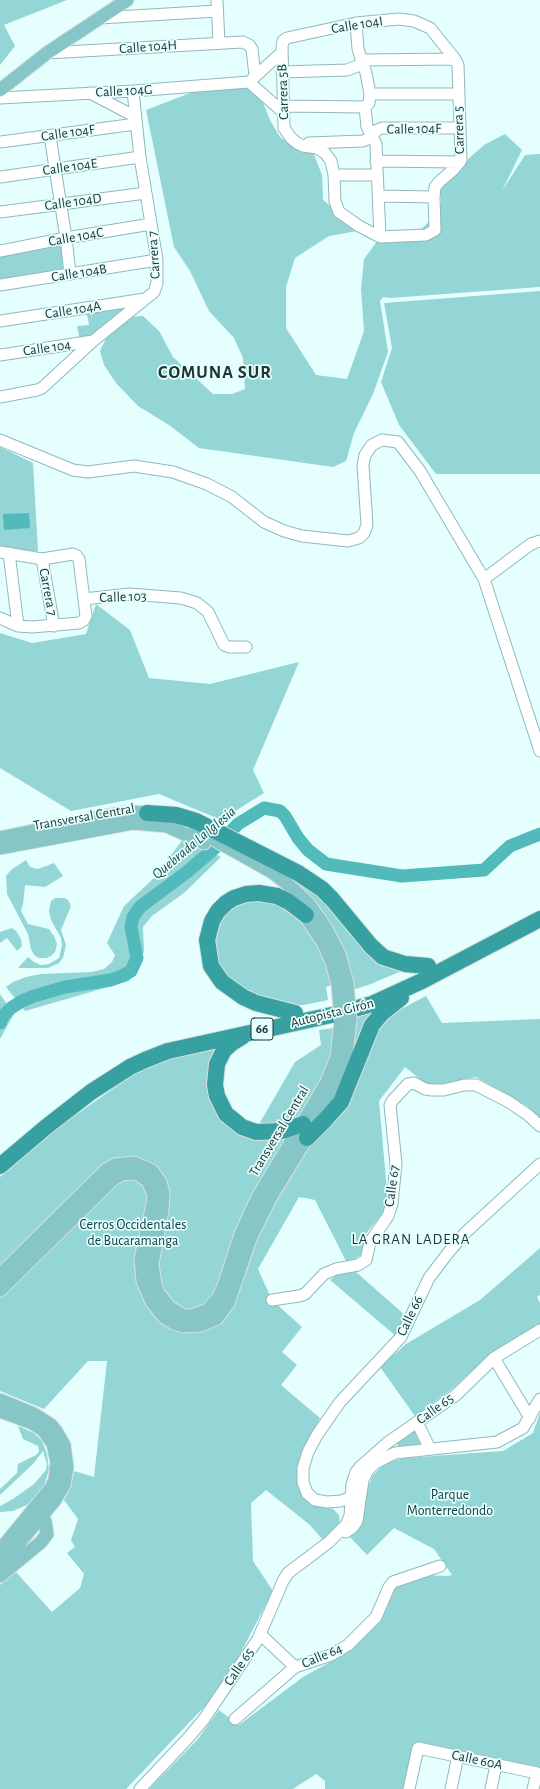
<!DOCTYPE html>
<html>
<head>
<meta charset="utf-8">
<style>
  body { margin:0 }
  canvas { display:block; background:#e5fffe }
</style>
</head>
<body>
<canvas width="540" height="1789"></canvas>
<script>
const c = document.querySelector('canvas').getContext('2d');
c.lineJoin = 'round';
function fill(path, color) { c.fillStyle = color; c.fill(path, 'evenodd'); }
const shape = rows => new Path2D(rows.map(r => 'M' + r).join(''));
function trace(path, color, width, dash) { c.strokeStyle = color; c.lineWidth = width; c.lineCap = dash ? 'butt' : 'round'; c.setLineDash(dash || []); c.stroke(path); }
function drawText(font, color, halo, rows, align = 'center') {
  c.font = font + ' "Alegreya Sans",sans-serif'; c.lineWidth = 3.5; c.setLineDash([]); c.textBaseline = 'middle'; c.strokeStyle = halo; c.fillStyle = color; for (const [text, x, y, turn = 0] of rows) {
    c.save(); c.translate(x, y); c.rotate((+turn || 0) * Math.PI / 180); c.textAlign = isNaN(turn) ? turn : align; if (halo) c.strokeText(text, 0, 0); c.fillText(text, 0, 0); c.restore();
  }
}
fill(shape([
  [0,0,67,0,4,25,15,46,0,65],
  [247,83,262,100,270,120,280,137,290,144,313,152,322,175,323,200,355,226,357,231,329,236,295,258,286,287,286,328,316,375,347,379,364,331,361,289,364,259,378,240,415,235,431,220,441,204,440,184,484,145,505,134,522,150,502,191,525,155,540,154,540,287,390,298,383,297,380,301,388,352,373,394,354,433,346,461,333,467,199,448,169,425,138,406,116,383,104,365,100,351,108,334,127,317,143,316,159,331,173,357,213,394,232,394,245,389,243,358,234,338,209,311,190,271,174,247,146,110,206,87],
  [66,238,69,274,0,285,0,248],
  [540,291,540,474,436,474,399,425,381,382,392,348,384,303],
  [140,298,93,337,80,340,77,326,89,325,86,308],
  [0,447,33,463,38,551,0,549],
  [96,604,130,630,149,678,210,684,299,662,253,770,264,793,221,820,159,794,71,811,0,768,0,633,32,643,86,634],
  [184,838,221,857,184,893,152,916,143,927,144,951,138,970,129,981,25,1011,6,987,13,982,26,977,41,974,92,972,104,969,112,962,115,955,107,943,124,906,154,878],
  [26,860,30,867,38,869,54,863,63,876,45,887,25,885,23,904,21,911,28,924,49,929,54,936,57,944,55,952,51,956,46,958,39,958,34,955,31,949,28,934,7,894,6,876,11,870],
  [287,872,311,885,406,969,371,984,353,990],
  [55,898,64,898,68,900,71,906,61,930,66,945,63,958,59,963,48,968,18,968,28,957,34,962,41,965,49,964,59,958,62,945,61,938,51,920,49,911,51,901],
  [251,899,278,902,294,913,310,934,323,956,331,985,326,987,328,1000,304,1005,291,1005,256,996,225,977,213,955,215,928,228,909],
  [12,928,16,931,21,939,22,946,17,951,7,938,0,943,0,932],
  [0,994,14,1014,0,1039],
  [426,996,442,1023,540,1019,540,1119,527,1106,476,1077,429,1086,405,1067,379,1101,387,1191,385,1210,365,1235,361,1255,347,1263,315,1200,299,1197,258,1269,272,1300,302,1327,282,1352,297,1365,281,1385,320,1418,305,1447,297,1471,297,1484,303,1498,314,1505,333,1509,339,1515,340,1525,323,1540,310,1525,266,1490,251,1503,253,1561,273,1591,239,1656,206,1705,126,1789,0,1789,0,1585,15,1571,52,1612,80,1588,84,1574,67,1553,75,1547,71,1540,78,1519,64,1500,71,1487,74,1471,94,1477,107,1361,88,1361,44,1409,0,1391,0,1177,50,1133,131,1076,161,1061,220,1045,211,1064,228,1123,288,1134,390,1015],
  [378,1008,354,1055,352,1049,356,1015],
  [334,1028,334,1042,329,1066,300,1119,289,1123,258,1126,295,1062,321,1045,319,1030],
  [540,1248,540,1295,537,1297,540,1303,540,1325,490,1354,452,1389,415,1416,380,1367,406,1344,480,1300],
  [356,1272,406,1316,397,1337,330,1280,340,1273],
  [540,1413,540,1768,417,1744,404,1789,325,1789,325,1781,316,1774,293,1789,149,1789,198,1739,219,1710,239,1725,303,1677,343,1655,381,1621,396,1586,424,1575,448,1576,452,1575,434,1549,394,1528,367,1555,349,1536,373,1475,382,1466,392,1461,406,1458,503,1451,533,1433],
  [18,1426,34,1433,42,1441,47,1454,49,1469,44,1487,29,1504,13,1511,0,1512,0,1506,13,1499,34,1484,46,1470,47,1464,43,1451,33,1464,0,1495,0,1489,17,1473,18,1464,36,1455,39,1452,38,1446,23,1439],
  [415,1430,424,1444,400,1448,395,1442]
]), '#94d5d6');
fill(shape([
  [29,513,30,528,4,530,3,514]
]), '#53babb');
trace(shape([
  [0,1023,3,1016,11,1008,22,1001,34,996,65,987,111,980,122,976,131,971,137,958,131,927,133,917,140,907,187,872,217,846,238,824,264,808,280,811,285,816,298,838,308,850,326,864,402,876,484,870,510,846,540,834]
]), '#53babb', 13);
const minor = shape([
  [217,0,219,43],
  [100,18,217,11],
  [399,19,414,21,430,28,455,59,458,65,461,160,454,169,439,182,435,187,434,197,435,230,426,235,380,237,359,226,339,212,335,201,334,175,331,161,325,153,317,148,303,146,297,143,291,138,284,128,282,47,283,41,287,38,356,23,399,19],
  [47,53,243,42,249,45,252,49,255,76],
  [282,72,347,70,360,65,361,60,455,59],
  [249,82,284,113],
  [90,93,134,116],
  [370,94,459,94],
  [0,98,133,91,249,82,281,53],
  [284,106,365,107,369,103,370,94,366,73,358,49,356,23],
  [365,107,367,127,376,144,380,237],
  [50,136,66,238,70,274],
  [0,142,136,124],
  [309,143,363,141,368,139,377,130,382,128,459,128],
  [376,161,460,162],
  [334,175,377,175],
  [0,177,140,157],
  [378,196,434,197],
  [0,212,146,193],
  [0,251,66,238,151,224],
  [0,285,157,260],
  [0,321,145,299],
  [0,355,93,341],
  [0,397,37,390,42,388,93,341,154,292,157,283,157,260,140,157,133,91],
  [0,440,73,470,88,472,134,466,173,472,207,484,232,497,264,522,284,531,302,536,348,541,359,538,364,533,367,525,363,465,365,455,372,445,382,440,398,442,420,471,484,579,540,751],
  [0,552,42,559,73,554,77,556,79,559,86,616,84,620,79,623,32,627,18,626,0,618],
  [9,553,18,626],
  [42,559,54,626],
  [484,579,531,544,540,541],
  [84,599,129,594,181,598,197,603,208,612,224,645,229,647,246,647],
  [272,1300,299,1296,305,1294,324,1274,336,1269,358,1265,366,1260,370,1242,388,1216,392,1204,396,1164,390,1105,393,1100,408,1084,414,1083,425,1089,432,1090,444,1090,464,1085,476,1085,509,1102,528,1115,540,1126],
  [494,1358,530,1418],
  [417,1422,430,1449],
  [351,1497,341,1501,327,1502,315,1500,307,1493,303,1482,303,1468,308,1452,317,1435,340,1402,401,1337,429,1278,448,1253,465,1233,540,1164],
  [346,1532,353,1527,357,1521,363,1480,368,1470,375,1463,395,1453,497,1442,523,1428,540,1399],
  [260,1634,295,1667],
  [235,1719,295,1667,331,1655,348,1645,376,1617,389,1587,393,1582,440,1566],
  [140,1789,189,1737,204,1719,258,1639,283,1581,288,1573,329,1542,346,1525,350,1516,352,1484,356,1472,361,1466,387,1443,456,1395,494,1358,540,1330],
  [409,1789,418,1748,537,1773,533,1789],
  [451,1789,458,1756],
  [491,1789,496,1765]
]);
const major = shape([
  [0,90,47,53,127,0],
  [195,829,272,872,291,887,308,903,325,927,339,954,347,983],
  [0,838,115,814,135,812,156,814],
  [0,848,133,823,167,826,204,843],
  [300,908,324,944,332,962,338,985],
  [0,1275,105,1171,115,1165,134,1163,152,1171,160,1182,163,1193,162,1210,152,1264,155,1285,158,1293,169,1307,184,1316,192,1316,208,1310,219,1297,224,1286,241,1234,258,1197,327,1082,337,1057,341,1020],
  [0,1290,113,1179,122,1174,131,1173,138,1174,148,1181,154,1195,153,1204,141,1259,143,1281,152,1302,164,1317,174,1323,183,1326,201,1325,217,1318,228,1303,250,1239,269,1200,320,1116,333,1090,346,1054,350,1019],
  [0,1400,34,1414,51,1425,56,1431,64,1445,67,1467,64,1485,55,1500,0,1566],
  [0,1411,32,1423,43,1430,53,1444,57,1462,55,1480,51,1488,0,1550],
  [0,1576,41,1542,47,1534,45,1521,37,1512]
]);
const highway = shape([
  [147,813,176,815,196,821,298,873,322,889,332,899,371,946,383,957,405,964,428,966],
  [295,1013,256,1003,243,997,222,982,211,966,207,940,212,921,218,911,226,903,234,898,246,894,259,893,277,896,289,902,306,915],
  [242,1037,232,1043,224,1050,217,1064,215,1085,217,1096,226,1114,242,1127,256,1132,282,1131,303,1124],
  [307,1138,325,1120,341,1102,372,1025,382,1013,401,998],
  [0,1166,46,1127,91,1092,130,1067,145,1060,168,1051,336,1014,372,1004,422,981,540,919]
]);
trace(minor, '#8fb9ba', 13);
trace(major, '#dcdfdf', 15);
trace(highway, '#dcdfdf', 18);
trace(minor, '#fff', 11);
trace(major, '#87c6c7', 13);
trace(highway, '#37a0a1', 16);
const majorBridge = shape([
  [347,983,350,1019],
  [338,985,341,1020]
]);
trace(majorBridge, '#dcdfdf', 15, []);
trace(majorBridge, '#87c6c7', 13);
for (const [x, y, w] of [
  [262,1029,22]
]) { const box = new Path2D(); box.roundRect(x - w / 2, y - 11, w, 22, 3); c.fillStyle = '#e5fffe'; c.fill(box); trace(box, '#233434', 1); }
drawText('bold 13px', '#233434', null, [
  ["66",262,1029]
]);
drawText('14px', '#233434', '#e5fffe', [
  ["Calle 104I",357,25,-9],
  ["Calle 104H",148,47,-4],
  ["Calle 104G",124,91,-3],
  ["Carrera 5B",283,92,-92],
  ["Calle 104F",414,129,-1],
  ["Carrera 5",459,130,-92],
  ["Calle 104F",68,133,-8],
  ["Calle 104E",70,167,-8],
  ["Calle 104D",73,202,-8],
  ["Calle 104C",76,237,-10],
  ["Carrera 7",154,255,-94],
  ["Calle 104B",79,273,-9],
  ["Calle 104A",73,310,-9],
  ["Calle 104",47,348,-8],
  ["Carrera 7",48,592,79],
  ["Calle 103",123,597,-2],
  ["Transversal Central",84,817,-10],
  ["Autopista Girón",332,1013,-14],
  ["Transversal Central",279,1131,-59],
  ["Calle 67",392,1186,-83],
  ["Calle 66",410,1316,-64],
  ["Calle 65",435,1409,-36],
  ["Calle 64",322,1656,-23],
  ["Calle 65",239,1667,-56],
  ["Calle 60A",477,1760,12]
]);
drawText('14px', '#114141', '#e5fffe', [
  ["Cerros Occidentales",133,1225],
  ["de Bucaramanga",133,1241],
  ["Parque",450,1495],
  ["Monterredondo",450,1511]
]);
drawText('italic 15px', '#1b4a4a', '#e5fffe', [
  ["Quebrada La Iglesia",194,843,-40]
]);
c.letterSpacing = '1px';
drawText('15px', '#233434', '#e5fffe', [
  ["LA GRAN LADERA",411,1239]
]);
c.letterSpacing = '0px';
c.letterSpacing = '1px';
drawText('bold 18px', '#233434', '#e5fffe', [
  ["COMUNA SUR",215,373]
]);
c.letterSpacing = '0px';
</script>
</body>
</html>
